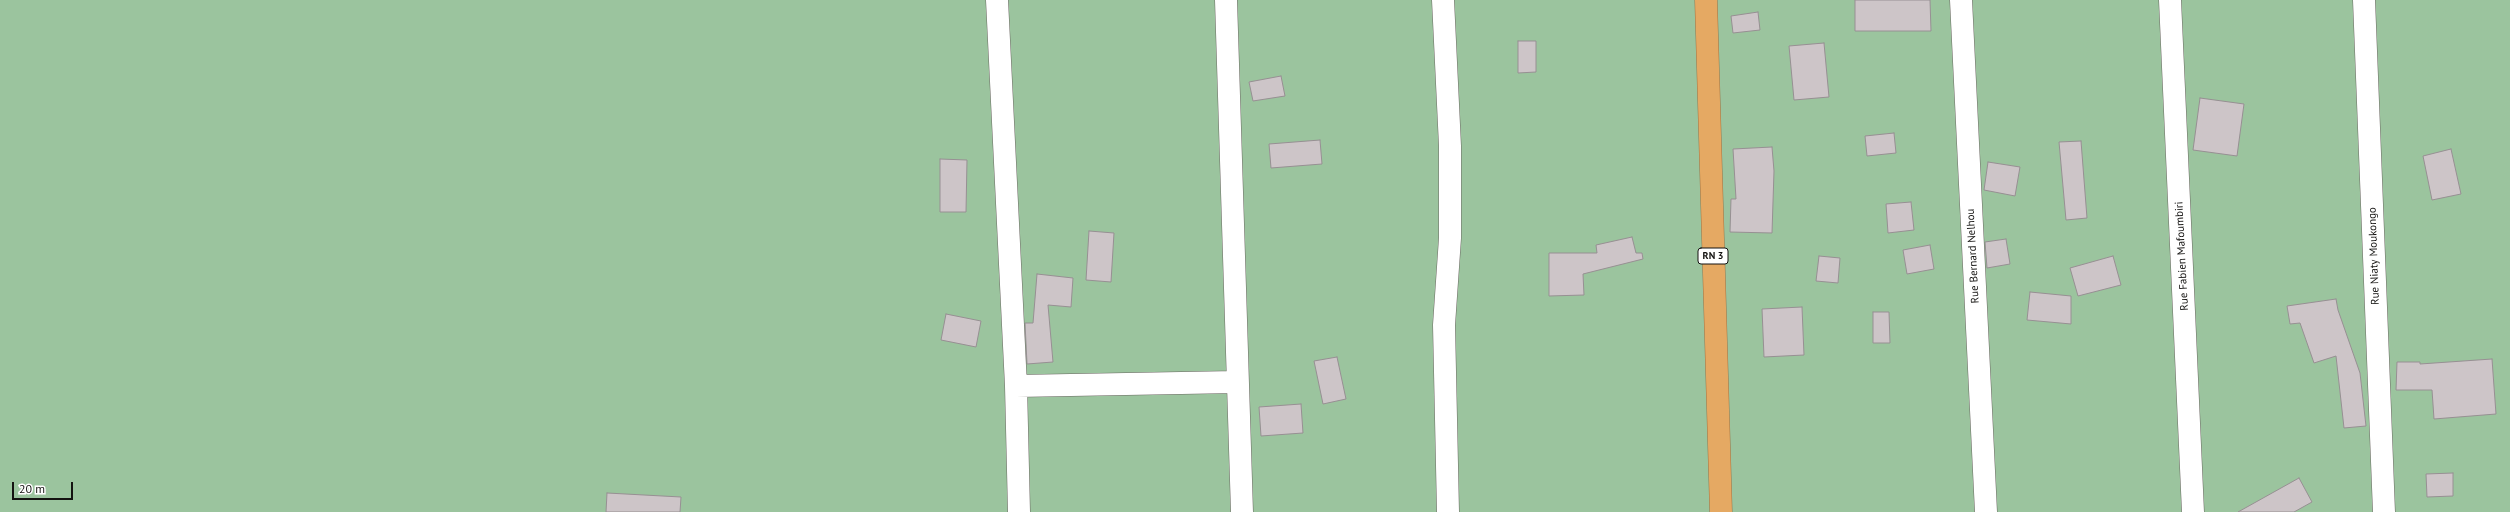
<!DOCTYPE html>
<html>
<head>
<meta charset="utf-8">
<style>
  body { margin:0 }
  #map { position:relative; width:2510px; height:512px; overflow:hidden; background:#e5e0da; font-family:"PT Sans",sans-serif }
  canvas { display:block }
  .scale { position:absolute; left:12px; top:482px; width:61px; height:18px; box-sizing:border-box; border:2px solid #141311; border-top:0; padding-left:5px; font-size:12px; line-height:14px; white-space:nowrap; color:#141311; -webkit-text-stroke:3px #fff; paint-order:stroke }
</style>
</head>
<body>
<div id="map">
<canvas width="2510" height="512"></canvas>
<div class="scale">20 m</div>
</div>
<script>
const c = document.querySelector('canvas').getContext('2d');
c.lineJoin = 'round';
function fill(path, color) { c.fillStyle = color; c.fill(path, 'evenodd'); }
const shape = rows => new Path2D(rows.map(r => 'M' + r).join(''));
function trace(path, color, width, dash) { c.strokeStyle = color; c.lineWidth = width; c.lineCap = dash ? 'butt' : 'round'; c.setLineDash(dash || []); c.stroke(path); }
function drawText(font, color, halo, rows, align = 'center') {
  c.font = font + ' "PT Sans",sans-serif'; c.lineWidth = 3; c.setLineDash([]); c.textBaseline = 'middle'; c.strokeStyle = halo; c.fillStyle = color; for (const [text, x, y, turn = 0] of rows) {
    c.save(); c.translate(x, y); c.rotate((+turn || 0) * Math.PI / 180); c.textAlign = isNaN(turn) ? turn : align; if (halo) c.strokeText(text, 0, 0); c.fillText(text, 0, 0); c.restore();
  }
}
fill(shape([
  [0,0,2510,0,2510,512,0,512]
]), '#9bc49e');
const building = shape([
  [1855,0,1930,0,1931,31,1855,31,1855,0],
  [1758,12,1760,30,1733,33,1731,16,1758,12],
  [1518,41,1536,41,1536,72,1518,73,1518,41],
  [1824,43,1829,97,1794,100,1789,46,1824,43],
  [1281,76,1285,96,1253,101,1249,82,1281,76],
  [2200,98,2244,104,2237,156,2193,150,2200,98],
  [1894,133,1896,153,1867,156,1865,136,1894,133],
  [1320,140,1322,164,1271,168,1269,144,1320,140],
  [2081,141,2087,218,2066,220,2059,142,2081,141],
  [1772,147,1774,171,1772,233,1730,232,1731,199,1736,199,1733,149,1772,147],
  [2451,149,2461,194,2432,200,2423,156,2451,149],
  [940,159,967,160,966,212,940,212,940,159],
  [1988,162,2020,167,2015,196,1984,190,1988,162],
  [1911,202,1914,230,1888,233,1886,204,1911,202],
  [1089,231,1114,233,1111,282,1086,280,1089,231],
  [1632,237,1636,253,1642,253,1643,259,1583,274,1584,295,1549,296,1549,253,1597,253,1596,245,1632,237],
  [2006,239,2010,264,1987,268,1985,242,2006,239],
  [1930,245,1934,269,1907,274,1903,250,1930,245],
  [1819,256,1840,258,1838,283,1816,281,1819,256],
  [2113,256,2121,285,2078,296,2070,268,2113,256],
  [1037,274,1073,278,1071,307,1048,305,1053,362,1027,364,1025,323,1033,323,1037,274],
  [2030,292,2071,296,2071,324,2027,320,2030,292],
  [2336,299,2338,310,2360,373,2366,426,2344,428,2336,356,2314,363,2300,323,2290,324,2287,306,2336,299],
  [1802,307,1804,355,1764,357,1762,309,1802,307],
  [1873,312,1889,312,1890,343,1873,343,1873,312],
  [946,314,981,321,976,347,941,340,946,314],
  [1337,357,1346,399,1323,404,1314,361,1337,357],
  [2492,359,2496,414,2434,419,2432,390,2396,390,2397,362,2420,362,2420,364,2492,359],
  [1301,404,1303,433,1261,436,1259,407,1301,404],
  [2453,473,2453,496,2427,497,2426,474,2453,473],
  [2299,478,2312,502,2294,512,2238,512,2299,478],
  [607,493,681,497,680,512,606,512,607,493]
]);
fill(building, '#cdc5c8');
trace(building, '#979093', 1);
const street = shape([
  [997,0,1016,386,1019,512],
  [1226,0,1242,512],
  [1443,0,1450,146,1450,238,1444,325,1448,512],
  [1961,0,1986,512],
  [2170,0,2193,512],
  [2364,0,2384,512],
  [1016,386,1236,382]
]);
const highway = shape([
  [1706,0,1721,512]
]);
trace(street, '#6b6762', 23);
trace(highway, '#9c7446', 23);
trace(street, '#fff', 22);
trace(highway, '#e5a963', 22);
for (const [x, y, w] of [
  [1713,256,30]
]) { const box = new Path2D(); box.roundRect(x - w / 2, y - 8, w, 16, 3); c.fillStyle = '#fff'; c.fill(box); trace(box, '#141311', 1); }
drawText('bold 10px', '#141311', null, [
  ["RN 3",1713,256]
]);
drawText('11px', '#141311', '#fff', [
  ["Rue Bernard Nelhou",1973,256,-93],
  ["Rue Fabien Mafoumbiri",2182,256,-93],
  ["Rue Niaty Moukongo",2374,256,-92]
]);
</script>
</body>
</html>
